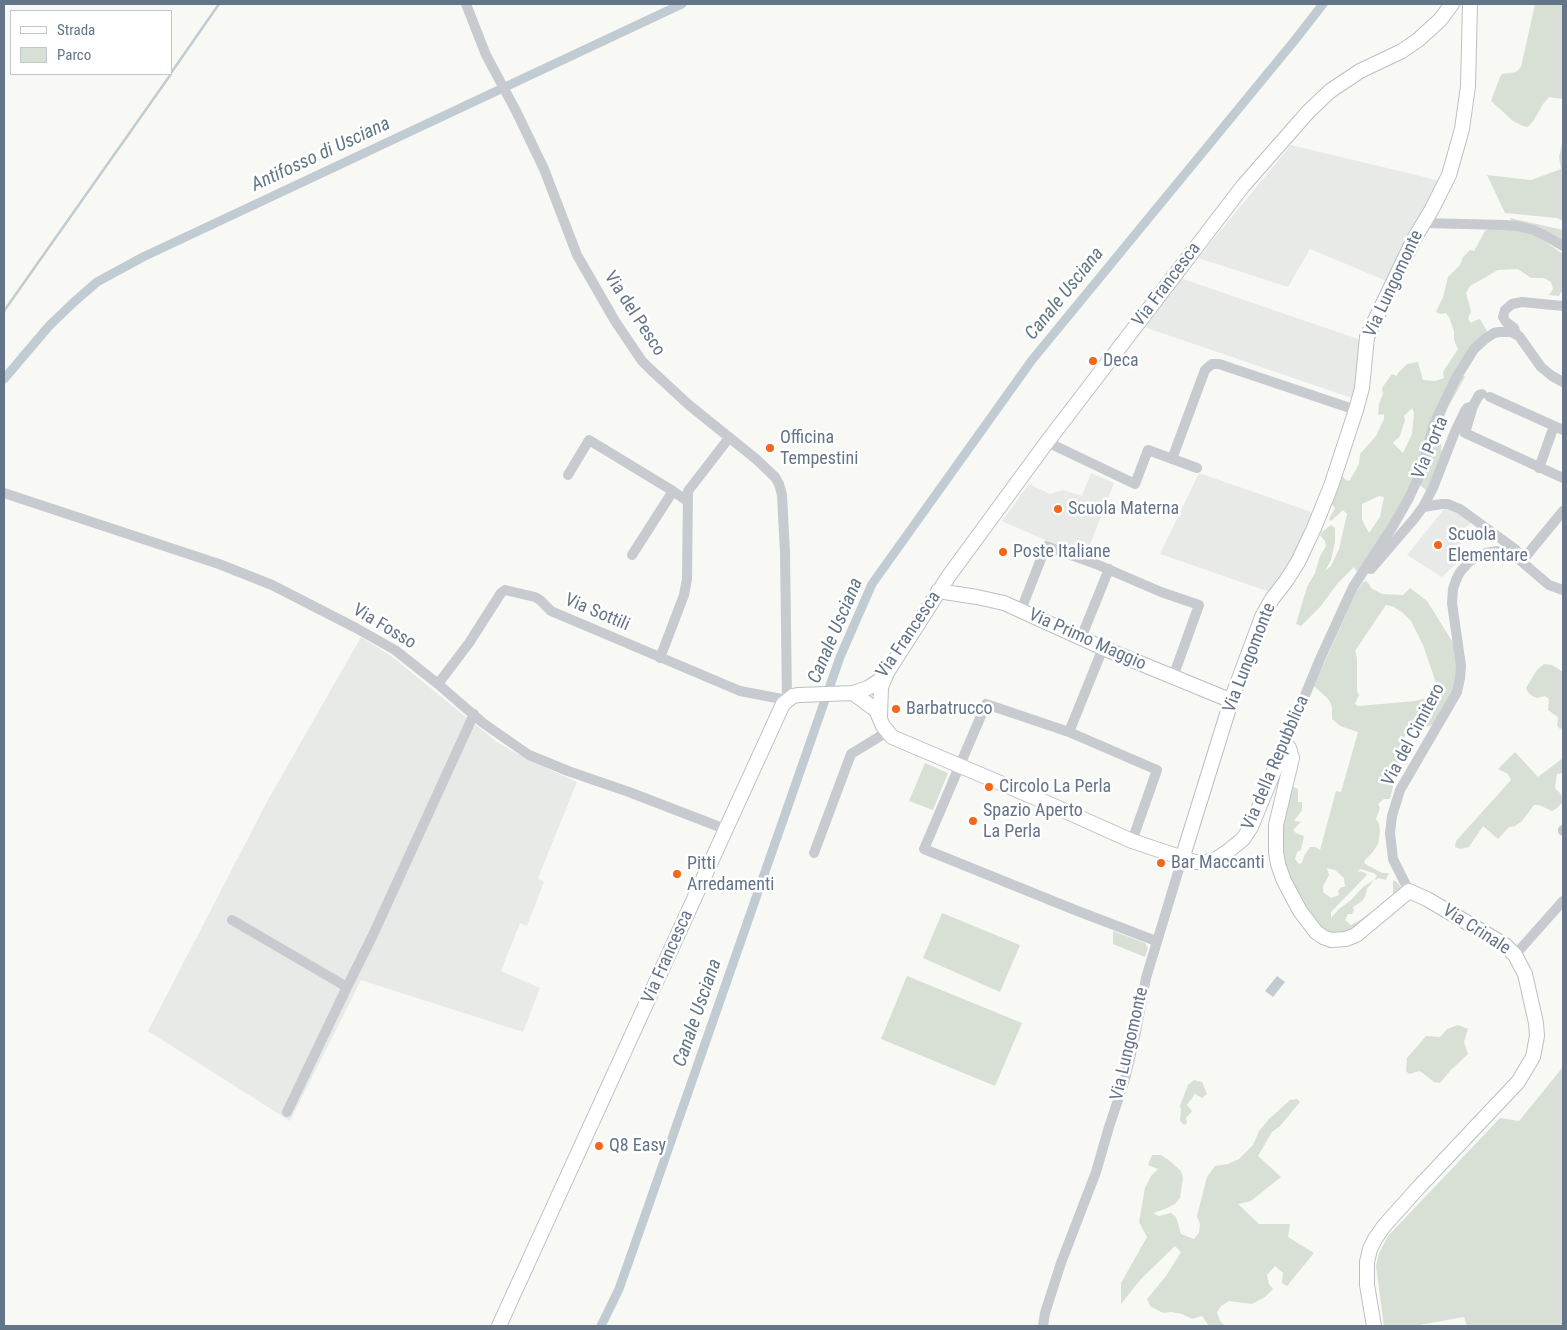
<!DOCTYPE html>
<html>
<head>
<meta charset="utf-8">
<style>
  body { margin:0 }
  #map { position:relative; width:1567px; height:1330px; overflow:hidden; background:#f8f8f5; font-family:"Roboto Condensed",sans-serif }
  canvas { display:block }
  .frame { position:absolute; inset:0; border:5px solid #647489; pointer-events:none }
  .legend { position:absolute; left:10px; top:10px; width:162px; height:65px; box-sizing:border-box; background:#fff; border:1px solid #c1c7d0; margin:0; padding:6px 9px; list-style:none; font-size:15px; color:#647489 }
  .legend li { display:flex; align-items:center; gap:10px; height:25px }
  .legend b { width:25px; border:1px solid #c1c7d0 }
</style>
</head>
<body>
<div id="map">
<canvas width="1567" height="1330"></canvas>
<div class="frame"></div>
<ul class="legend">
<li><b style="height:6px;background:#fff"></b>Strada</li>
<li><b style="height:14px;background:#d8e0d5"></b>Parco</li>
</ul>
</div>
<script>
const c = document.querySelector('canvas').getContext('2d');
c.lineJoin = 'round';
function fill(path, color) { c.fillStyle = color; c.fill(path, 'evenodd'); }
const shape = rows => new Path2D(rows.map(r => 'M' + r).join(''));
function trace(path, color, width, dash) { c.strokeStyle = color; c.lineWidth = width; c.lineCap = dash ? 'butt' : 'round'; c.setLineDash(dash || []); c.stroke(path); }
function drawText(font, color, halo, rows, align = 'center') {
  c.font = font + ' "Roboto Condensed",sans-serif'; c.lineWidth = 5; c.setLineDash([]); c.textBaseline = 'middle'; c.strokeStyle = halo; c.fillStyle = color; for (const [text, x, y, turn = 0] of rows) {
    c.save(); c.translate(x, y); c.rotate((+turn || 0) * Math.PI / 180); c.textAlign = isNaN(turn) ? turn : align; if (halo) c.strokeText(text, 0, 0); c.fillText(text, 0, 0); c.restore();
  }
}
fill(shape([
  [1291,145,1441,181,1389,282,1310,249,1288,287,1198,258],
  [1180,278,1361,340,1355,399,1144,327],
  [1091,473,1114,483,1086,555,1045,540,1002,521,1029,484,1050,494,1063,490,1082,496],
  [1199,473,1314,513,1304,539,1283,575,1270,592,1160,554],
  [1445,508,1454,511,1472,522,1457,536,1466,554,1442,577,1407,555],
  [361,637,391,656,497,742,526,759,577,782,538,878,544,882,527,926,520,923,501,971,540,988,523,1032,361,980,290,1121,148,1031,269,798]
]), '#e8eae8');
fill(shape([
  [1535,4,1563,4,1563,99,1549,97,1543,104,1534,120,1528,127,1523,126,1513,121,1491,101,1500,77,1502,74,1516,72,1521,67],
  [1563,139,1563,221,1557,218,1505,213,1487,175,1531,180,1561,169,1559,157],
  [1510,218,1563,230,1563,243,1511,221],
  [1492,227,1502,227,1526,233,1540,238,1563,254,1563,292,1561,292,1559,296,1549,295,1553,289,1551,282,1544,278,1531,278,1518,269,1498,270,1470,286,1466,293,1471,311,1468,319,1471,323,1474,321,1480,319,1488,333,1457,370,1465,377,1448,407,1441,426,1443,433,1441,444,1442,454,1427,491,1420,485,1399,510,1357,572,1354,567,1337,584,1321,606,1301,626,1296,624,1307,587,1315,573,1320,556,1326,546,1325,541,1320,535,1323,531,1331,525,1335,528,1335,542,1331,560,1325,571,1331,566,1339,549,1347,514,1343,510,1331,521,1329,519,1335,508,1329,500,1339,473,1347,481,1350,480,1359,464,1360,454,1376,436,1384,419,1384,414,1378,415,1379,404,1383,394,1382,388,1392,374,1397,376,1398,373,1407,364,1418,362,1423,380,1435,381,1444,378,1443,372,1458,349,1454,340,1454,331,1449,317,1446,313,1440,314,1436,312,1443,297,1448,277,1460,265,1463,257,1470,250,1474,251,1485,231],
  [1412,408,1414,413,1412,434,1403,453,1393,443,1400,436,1405,420,1404,416],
  [1379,496,1384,497,1380,517,1369,533,1362,520,1362,504],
  [1366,581,1369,584,1371,588,1382,594,1403,595,1410,588,1427,601,1452,641,1457,657,1456,687,1433,725,1406,732,1390,799,1384,799,1378,804,1380,808,1376,819,1379,824,1380,832,1378,844,1372,853,1365,860,1364,863,1369,866,1382,873,1389,873,1386,880,1379,878,1374,880,1367,889,1365,897,1362,901,1353,907,1354,910,1352,914,1348,914,1345,920,1351,925,1360,920,1389,899,1393,894,1393,880,1397,882,1402,888,1399,893,1348,935,1325,933,1307,913,1282,862,1279,838,1287,795,1294,787,1298,789,1298,802,1302,802,1302,810,1294,821,1301,822,1293,830,1296,833,1304,836,1301,850,1297,852,1295,859,1299,864,1302,863,1304,856,1310,847,1315,847,1320,850,1336,791,1341,792,1358,732,1340,726,1332,719,1332,707,1329,700,1314,686,1356,592,1363,582],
  [1386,605,1394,607,1403,613,1411,621,1423,645,1437,686,1432,696,1426,698,1415,701,1358,706,1355,704,1359,695,1357,691,1357,658,1355,651],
  [1327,868,1335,870,1344,878,1345,887,1341,887,1338,891,1339,895,1331,898,1323,892,1323,886,1329,875],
  [1360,869,1374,873,1377,876,1374,880,1363,887,1351,900,1339,909,1331,918,1331,912,1366,876,1367,874,1361,871,1357,872],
  [1544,664,1552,665,1563,672,1563,727,1560,729,1557,726,1558,717,1548,710,1549,699,1545,696,1537,698,1532,696,1528,692,1526,688,1537,670],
  [1515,752,1538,777,1563,758,1563,773,1557,774,1555,788,1560,793,1563,799,1563,802,1557,808,1552,811,1539,805,1534,805,1522,821,1515,826,1509,827,1498,839,1483,826,1469,847,1460,849,1455,847,1456,841,1511,780,1508,774,1498,769],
  [925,763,948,773,933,810,909,801],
  [942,913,1020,945,1000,992,923,958],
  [1113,931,1145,943,1148,948,1145,957,1113,944],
  [907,976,1022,1023,995,1086,881,1039],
  [1458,1025,1468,1029,1464,1042,1468,1054,1451,1070,1440,1083,1434,1082,1420,1071,1409,1074,1406,1071,1407,1058,1426,1036,1440,1037,1447,1029],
  [1563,1067,1563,1326,1467,1326,1464,1317,1414,1326,1384,1326,1376,1266,1379,1253,1388,1236,1500,1118,1519,1121],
  [1194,1080,1202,1082,1207,1094,1202,1098,1195,1094,1187,1105,1192,1111,1186,1118,1187,1123,1184,1125,1180,1121,1181,1110,1180,1106,1188,1085],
  [1297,1099,1300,1102,1280,1126,1272,1132,1258,1156,1281,1177,1251,1201,1238,1204,1259,1224,1290,1224,1288,1237,1314,1253,1287,1286,1282,1283,1283,1273,1275,1266,1267,1275,1269,1284,1273,1289,1265,1297,1252,1304,1229,1301,1221,1306,1217,1312,1220,1321,1225,1326,1209,1326,1202,1316,1192,1319,1182,1314,1171,1312,1163,1313,1150,1306,1147,1299,1166,1276,1181,1252,1175,1246,1141,1279,1121,1304,1121,1283,1147,1237,1139,1222,1145,1188,1151,1176,1158,1169,1148,1165,1152,1155,1161,1155,1170,1161,1181,1171,1183,1178,1180,1198,1175,1204,1165,1209,1153,1213,1159,1216,1171,1213,1176,1217,1181,1234,1194,1239,1199,1233,1200,1224,1197,1216,1207,1177,1215,1166,1228,1164,1239,1159,1253,1145,1259,1131,1269,1119,1290,1100]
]), '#d8e0d5');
fill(shape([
  [1277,976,1285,982,1273,997,1265,991]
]), '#c1ccd2');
trace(shape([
  [171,73,219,4],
  [4,311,171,74]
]), '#c1ccd2', 2.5);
trace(shape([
  [4,379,49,326,74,302,97,282,143,257,682,4],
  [601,1326,619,1289,648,1207,840,657,872,584,1032,360,1295,40,1323,4]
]), '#c1ccd2', 9);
const secondary = shape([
  [938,591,977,597,1004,603,1103,648,1232,701],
  [853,693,876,710,883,726,892,737,1045,802,1132,841,1195,862,1206,862,1216,859,1227,852,1243,839,1251,827,1285,744,1289,748,1292,758,1276,825,1276,852,1278,864,1284,881,1300,911,1316,932,1323,937,1331,940,1346,939,1356,935,1409,891,1427,899,1505,945,1515,955,1525,974,1536,1023,1537,1036,1533,1057,1518,1082,1418,1188,1384,1226,1375,1239,1370,1249,1367,1262,1367,1285,1374,1326],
  [880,716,881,687,886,675],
  [1182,859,1233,695,1262,617,1272,599,1286,581,1298,562,1314,528,1331,486,1356,410,1362,388,1367,337,1414,239,1432,209,1449,175,1462,129,1468,86,1470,4],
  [499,1326,783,704,793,696,799,695,853,693,868,688,880,680,888,671,948,577,1047,442,1243,186,1308,112,1330,91,1360,71,1402,51,1418,40,1440,20,1452,4]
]);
trace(secondary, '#bbbfc5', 16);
trace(shape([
  [1423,223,1505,225,1517,226,1533,230,1544,235,1563,246],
  [1516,333,1514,328,1506,322,1503,317,1505,310,1512,304,1522,302,1563,306],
  [1490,397,1563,430],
  [1473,406,1465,433,1563,478],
  [1047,442,1135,484,1148,450,1197,468],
  [1172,459,1205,370,1212,364,1219,364,1356,410],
  [1539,468,1554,426],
  [568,475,589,440,673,491,687,501],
  [4,493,219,564,272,585,356,628,395,650,438,684,483,723,529,755,568,771,629,792,725,829],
  [1423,507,1442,504,1448,504,1460,509,1515,549,1520,555,1522,560],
  [632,555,673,491],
  [1522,561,1563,511],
  [1371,569,1414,519,1423,507,1433,488,1454,434,1465,411,1467,408,1473,406,1479,395,1482,394],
  [1021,610,1046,546,1096,564,1161,592,1199,605,1173,677],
  [1081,638,1109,569],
  [660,658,684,595,687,579,688,491,729,438],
  [438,684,469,643,501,593,505,590,535,597,540,600,551,611,740,691,787,700,785,552,782,495,779,484,775,477,756,459,689,405,650,369,642,361,615,321,577,255,544,169,516,111,486,55,466,4],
  [1069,732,1103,648],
  [1285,744,1320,659,1353,587,1393,526,1409,498,1420,474,1434,424,1456,378,1474,349,1485,339,1494,333,1499,332,1511,332,1519,336,1541,367,1552,376,1563,382],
  [1563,830,1563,831],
  [1132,841,1157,770,1069,732,986,704,924,849,1075,910,1156,941],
  [814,853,851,754,887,732],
  [1409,891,1393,859,1390,833,1392,816,1400,790,1457,692,1460,678,1461,666,1452,603,1453,589,1456,580,1460,572,1470,561,1486,553,1497,551,1516,557,1549,585,1563,590],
  [232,920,347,987],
  [1515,955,1563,901],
  [287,1112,347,987,372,937,474,714],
  [1043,1326,1045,1313,1061,1263,1096,1172,1109,1127,1125,1079,1135,1037,1146,978,1182,859]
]), '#c7cacf', 10);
trace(secondary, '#fff', 14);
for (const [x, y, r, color] of [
  [1093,361,5,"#f46619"],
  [770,448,5,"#f46619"],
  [1058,509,5,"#f46619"],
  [1438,545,5,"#f46619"],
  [1003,552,5,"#f46619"],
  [896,709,5,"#f46619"],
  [989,787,5,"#f46619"],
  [973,821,5,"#f46619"],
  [1161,863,5,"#f46619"],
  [677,874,5,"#f46619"],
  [599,1146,5,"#f46619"]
]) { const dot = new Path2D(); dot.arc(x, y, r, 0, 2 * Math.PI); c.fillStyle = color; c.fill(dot); trace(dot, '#fff', 2); }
drawText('18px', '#647489', '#fff', [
  ["Via Lungomonte",1394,284,-65],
  ["Via Francesca",1167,285,-53],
  ["Via del Pesco",634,314,57],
  ["Via Porta",1431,448,-67],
  ["Via Sottili",597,613,23],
  ["Via Fosso",384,627,31],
  ["Via Francesca",909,635,-56],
  ["Via Primo Maggio",1087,640,24],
  ["Via Lungomonte",1250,658,-69],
  ["Via del Cimitero",1414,735,-62],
  ["Via della Repubblica",1276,763,-67],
  ["Via Crinale",1476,930,33],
  ["Via Francesca",668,957,-66],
  ["Via Lungomonte",1130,1044,-77]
]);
drawText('18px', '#647489', '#fff', [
  ["Deca",1103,361],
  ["Officina",780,438],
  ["Tempestini",780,459],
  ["Scuola Materna",1068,509],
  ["Scuola",1448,535],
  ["Elementare",1448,556],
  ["Poste Italiane",1013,552],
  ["Barbatrucco",906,709],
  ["Circolo La Perla",999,787],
  ["Spazio Aperto",983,811],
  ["La Perla",983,832],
  ["Bar Maccanti",1171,863],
  ["Pitti",687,864],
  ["Arredamenti",687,885],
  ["Q8 Easy",609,1146]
], 'left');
drawText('italic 19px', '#607684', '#fff', [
  ["Antifosso di Usciana",321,155,-25],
  ["Canale Usciana",1065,294,-51],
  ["Canale Usciana",836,631,-67],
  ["Canale Usciana",698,1013,-71]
]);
</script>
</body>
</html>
